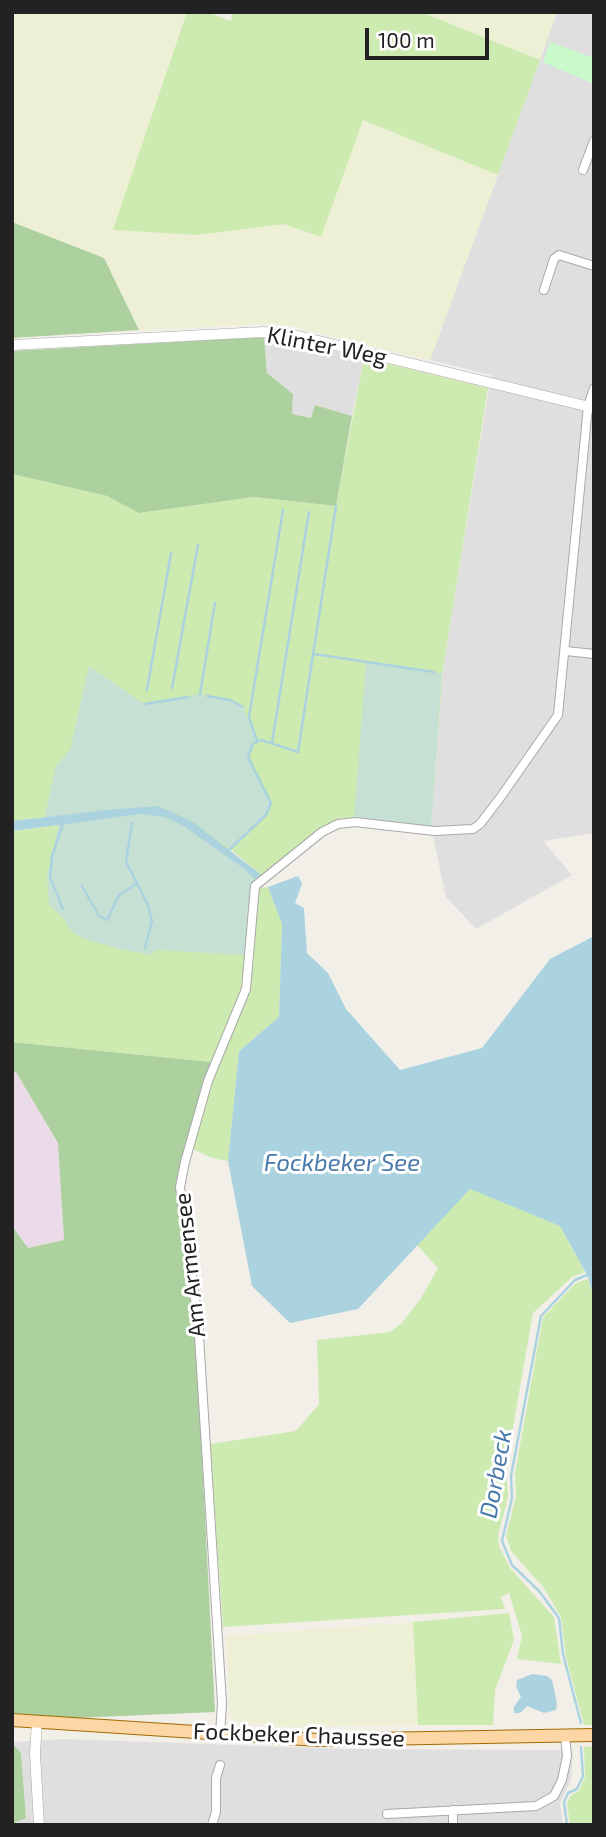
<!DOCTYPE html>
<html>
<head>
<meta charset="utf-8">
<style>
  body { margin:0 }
  #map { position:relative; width:606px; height:1837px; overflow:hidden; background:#f2efe9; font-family:"Exo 2",sans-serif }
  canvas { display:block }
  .frame { position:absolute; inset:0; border:14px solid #222; pointer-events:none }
  .scale { position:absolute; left:365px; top:28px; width:124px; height:32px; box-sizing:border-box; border:4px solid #222; border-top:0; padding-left:9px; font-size:21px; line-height:24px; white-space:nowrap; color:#222; -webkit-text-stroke:5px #fff; paint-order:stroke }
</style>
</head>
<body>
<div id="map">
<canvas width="606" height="1837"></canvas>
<div class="frame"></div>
<div class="scale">100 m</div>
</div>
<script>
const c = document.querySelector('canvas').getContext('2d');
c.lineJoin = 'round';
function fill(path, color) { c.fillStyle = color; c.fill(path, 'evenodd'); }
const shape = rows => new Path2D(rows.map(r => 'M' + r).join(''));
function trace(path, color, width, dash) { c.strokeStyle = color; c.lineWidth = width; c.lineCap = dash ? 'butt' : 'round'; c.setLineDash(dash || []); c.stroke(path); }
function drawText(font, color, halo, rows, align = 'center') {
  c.font = font + ' "Exo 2",sans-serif'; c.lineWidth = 6; c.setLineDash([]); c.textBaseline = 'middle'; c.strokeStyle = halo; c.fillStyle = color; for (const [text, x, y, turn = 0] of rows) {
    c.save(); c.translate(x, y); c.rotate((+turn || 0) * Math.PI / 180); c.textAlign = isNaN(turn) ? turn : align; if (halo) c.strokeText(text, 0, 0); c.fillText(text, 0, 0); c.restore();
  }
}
fill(shape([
  [557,12,594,12,594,833,543,841,572,875,476,929,446,897,431,827,443,669,491,375,430,360],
  [264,337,289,340,364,358,352,416,316,405,311,418,292,414,293,394,267,373],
  [66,1739,343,1749,573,1750,571,1780,560,1803,563,1825,12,1825,26,1817,21,1753,12,1742]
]), '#e0dfdf');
fill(shape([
  [16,1072,58,1143,64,1240,28,1248,12,1226,12,1073]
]), '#ebdbe8');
fill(shape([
  [12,12,187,12,114,230,198,235,284,224,320,237,363,120,498,175,430,360,290,326,263,324,139,330,104,258,12,222],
  [421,12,557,12,540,60],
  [413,1622,418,1725,287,1727,231,1720,226,1636]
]), '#eef0d5');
fill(shape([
  [187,12,207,12,231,21,232,12,421,12,540,60,498,175,363,120,321,237,284,224,198,235,113,230],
  [364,358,488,388,443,669,431,827,354,818,337,819,318,830,263,876,230,849,106,810,12,821,12,474,107,496,139,513,254,497,336,506],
  [142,814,258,882,243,988,211,1062,12,1042,12,831],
  [268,887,282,924,279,1017,239,1051,228,1161,212,1158,193,1149,211,1081,250,991,256,888],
  [470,1188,560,1226,585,1272,572,1277,533,1313,506,1467,508,1497,498,1535,499,1546,510,1568,554,1617,561,1664,517,1659,522,1636,509,1593,501,1597,505,1609,223,1627,210,1444,296,1431,319,1404,317,1340,390,1332,401,1324,421,1298,438,1268,417,1245],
  [588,1279,594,1297,594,1725,584,1725,566,1657,561,1617,543,1587,511,1551,506,1536,516,1496,515,1473,543,1317,576,1283],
  [509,1613,514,1640,495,1690,493,1725,418,1725,413,1622],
  [594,1746,594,1825,570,1825,567,1803,571,1795,579,1791,585,1777,584,1747]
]), '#cdebb0');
fill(shape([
  [12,222,104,258,139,330,12,338],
  [264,337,267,373,293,394,292,414,311,418,315,405,352,416,336,506,254,497,139,513,107,496,12,474,12,351],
  [12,1042,211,1062,178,1186,195,1320,215,1712,75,1718,12,1713,12,1226,28,1248,64,1240,58,1143,16,1072,12,1073],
  [12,1743,21,1753,26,1818,12,1824]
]), '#add19e');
fill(shape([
  [366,662,442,673,431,827,354,818],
  [89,666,144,704,200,694,230,700,243,707,257,742,253,744,248,757,271,803,266,815,230,849,193,822,158,806,45,817,55,768,70,750],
  [142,814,165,817,185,827,244,869,258,882,246,955,156,950,150,955,120,949,84,939,70,930,64,919,49,905,47,876,59,824]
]), '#c6e0d4');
fill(shape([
  [550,42,594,58,594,84,543,62]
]), '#c8facc');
fill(shape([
  [158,806,193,822,263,876,258,882,244,869,185,827,165,817,142,814,12,831,12,821,106,810],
  [298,876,302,884,295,903,304,908,307,953,328,973,346,1009,400,1070,482,1048,550,959,594,936,594,1297,587,1275,560,1226,470,1189,358,1309,290,1323,252,1286,228,1161,239,1051,279,1017,282,924,268,887],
  [532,1674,547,1676,552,1680,557,1703,556,1710,544,1713,527,1706,520,1713,514,1713,514,1707,521,1697,516,1686,517,1680]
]), '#aad3df');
trace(shape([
  [314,654,434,672],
  [172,688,198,545],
  [147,690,171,553],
  [200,694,215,603],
  [207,696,230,700,243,707],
  [144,704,188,697],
  [257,741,249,717,283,510],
  [272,743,309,512],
  [132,823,126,862,148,905,152,921,145,948],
  [228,851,266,815,271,803,248,757,253,744,261,740,298,752,336,506],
  [82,886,99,916,107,920,119,895,136,884],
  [63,909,50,877,52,856,64,821],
  [581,1723,563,1654,559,1618,539,1591,512,1565,502,1541,512,1498,511,1476,541,1316,575,1280,587,1275],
  [567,1825,564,1802,568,1793,577,1789,583,1776,581,1747]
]), '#aad3df', 2.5);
const minor = shape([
  [583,170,594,141],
  [544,290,554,259,559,255,594,266],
  [566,651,594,654],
  [220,1735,222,1703,198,1320,180,1187,185,1162,208,1081,246,989,255,886,322,832,338,824,355,822,434,831,473,829,480,824,500,798,558,715,588,406,594,388],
  [453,1810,453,1825],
  [387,1814,536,1806,554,1796,562,1780,567,1756,565,1736],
  [212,1825,216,1812,216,1778,220,1765]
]);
const tertiary = shape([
  [12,345,263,332,290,334,594,408],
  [37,1722,35,1753,39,1825]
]);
const primary = shape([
  [12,1720,318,1740,594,1735]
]);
trace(minor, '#a9a9a9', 10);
trace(tertiary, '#a9a9a9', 11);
trace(primary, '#a06b00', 14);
trace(minor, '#fff', 8);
trace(tertiary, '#fff', 10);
trace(primary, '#fcd6a4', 12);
drawText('23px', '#222', '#fff', [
  ["Klinter Weg",327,346,11],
  ["Am Armensee",190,1265,-96],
  ["Fockbeker Chaussee",299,1735,2]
]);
drawText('italic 24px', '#4a7aab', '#fff', [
  ["Fockbeker See",342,1163],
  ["Dorbeck",496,1474,-80]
]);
</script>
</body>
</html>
